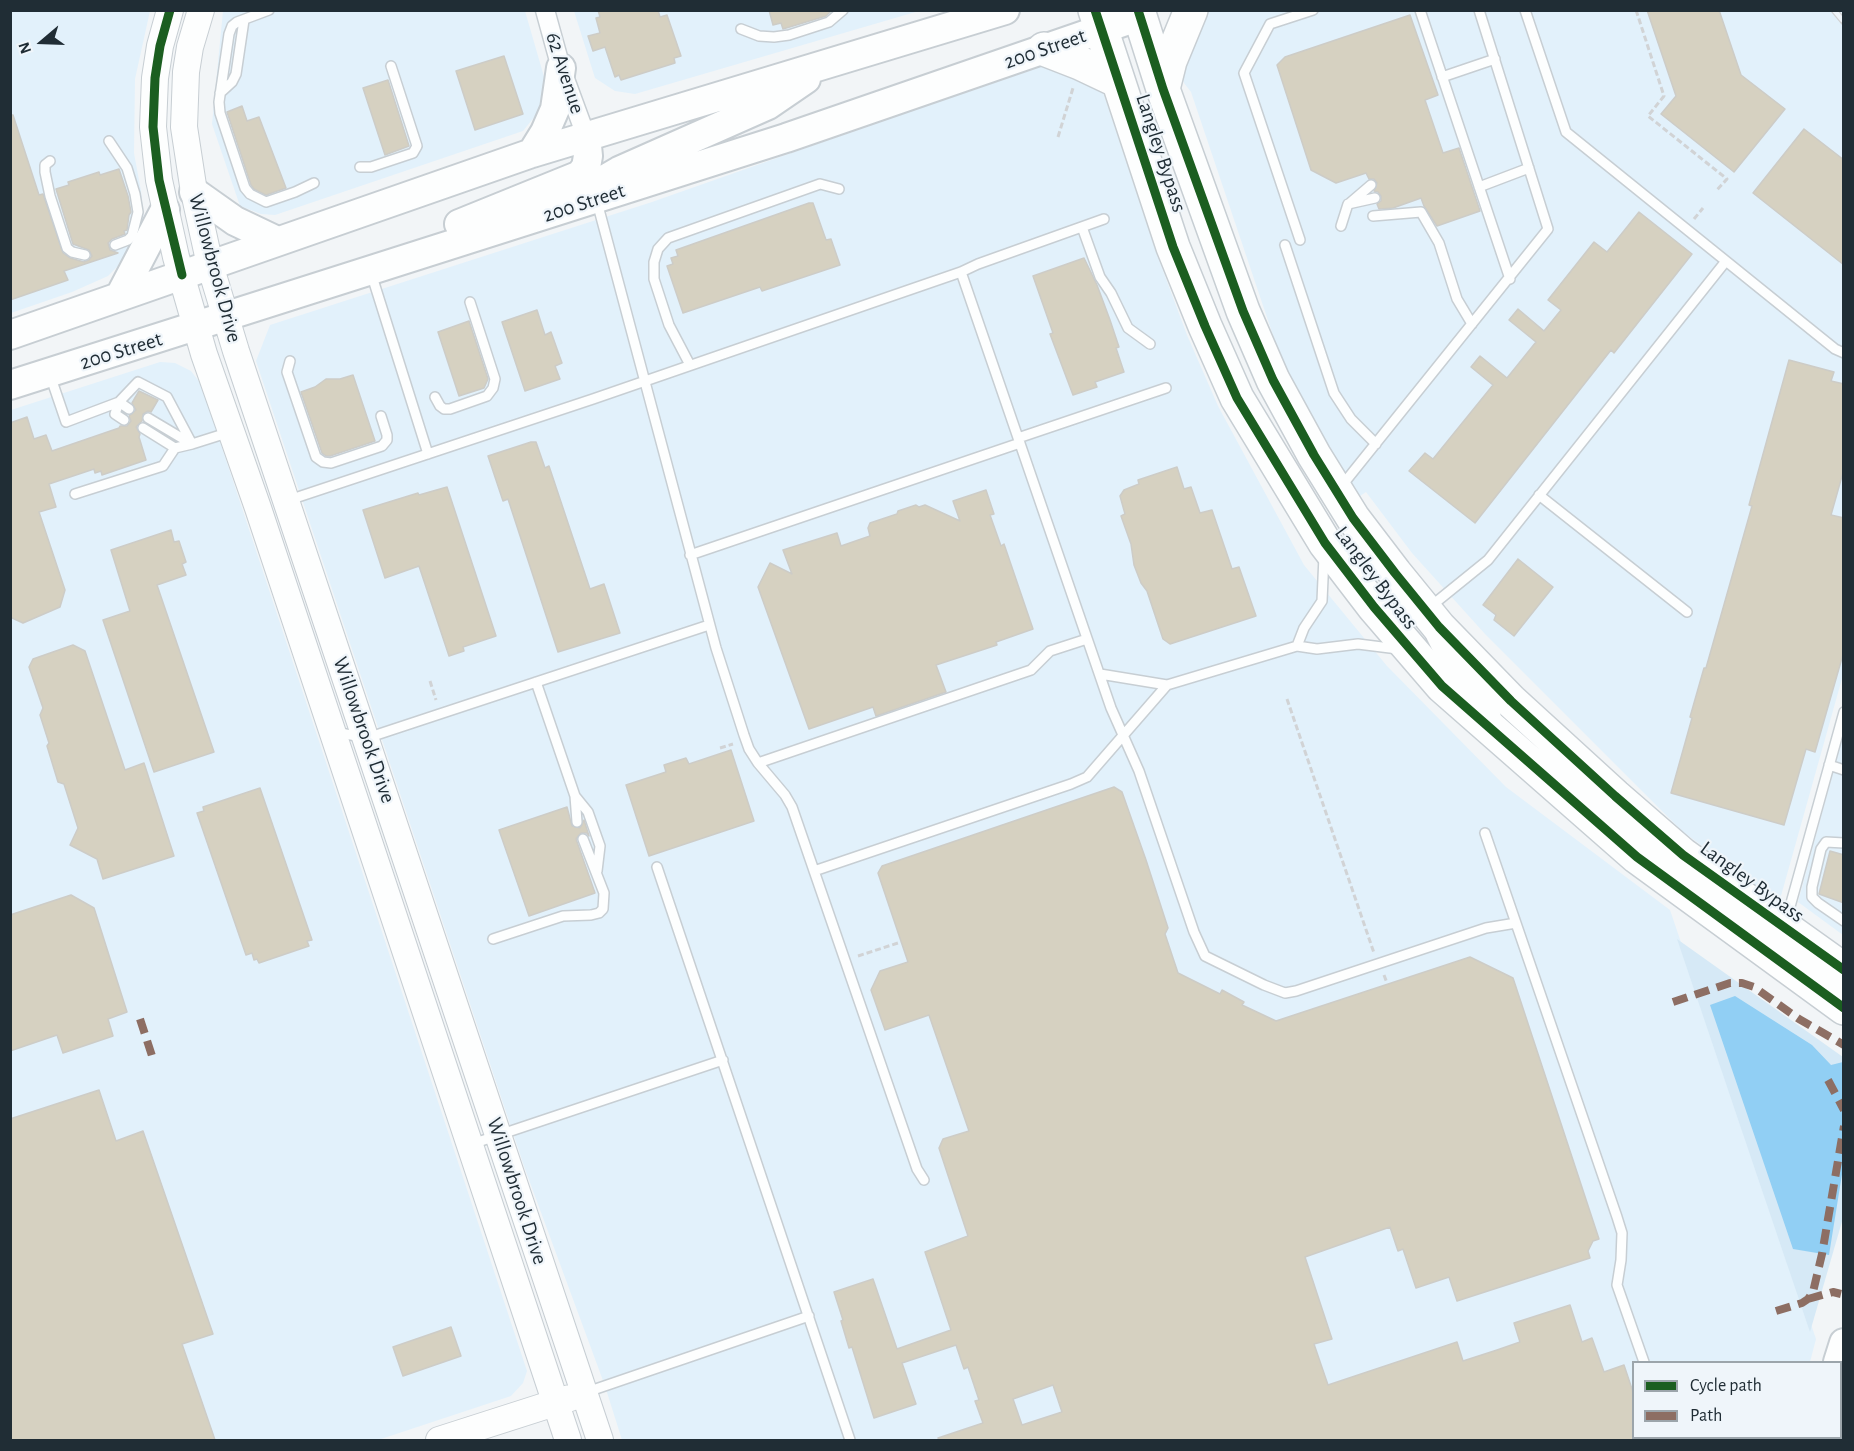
<!DOCTYPE html>
<html>
<head>
<meta charset="utf-8">
<style>
  body { margin:0 }
  #map { position:relative; width:1854px; height:1451px; overflow:hidden; background:#f2f5f7; font-family:"Alegreya Sans",sans-serif }
  canvas { display:block }
  .frame { position:absolute; inset:0; border:12px solid #202d35; pointer-events:none }
  .legend { position:absolute; left:1632px; top:1361px; width:210px; height:78px; box-sizing:border-box; background:#eff5fa; border:2px solid #9ca5ab; margin:0; padding:8px 10px; list-style:none; font-size:18px; color:#202d35 }
  .legend li { display:flex; align-items:center; gap:12px; height:30px }
  .legend b { width:30px; border:2px solid #9ca5ab }
  .north { position:absolute; left:12px; top:12px; width:60px; height:60px; -webkit-text-stroke:4px #eff5fa; paint-order:stroke; rotate:251deg; font-size:16px; font-weight:700; line-height:24px; text-align:center; color:#202d35 }
  .north::after { content:''; display:block; margin:auto; width:21px; height:27px; background:#202d35; clip-path:polygon(50% 0,100% 100%,50% 72%,0 100%) }
</style>
</head>
<body>
<div id="map">
<canvas width="1854" height="1451"></canvas>
<div class="frame"></div>
<ul class="legend">
<li><b style="height:8px;background:#1b5e20"></b>Cycle path</li>
<li><b style="height:8px;background:#8d6e63"></b>Path</li>
</ul>
<div class="north">N</div>
</div>
<script>
const c = document.querySelector('canvas').getContext('2d');
c.lineJoin = 'round';
function fill(path, color) { c.fillStyle = color; c.fill(path, 'evenodd'); }
const shape = rows => new Path2D(rows.map(r => 'M' + r).join(''));
function trace(path, color, width, dash) { c.strokeStyle = color; c.lineWidth = width; c.lineCap = dash ? 'butt' : 'round'; c.setLineDash(dash || []); c.stroke(path); }
function drawText(font, color, halo, rows, align = 'center') {
  c.font = font + ' "Alegreya Sans",sans-serif'; c.lineWidth = 4.5; c.setLineDash([]); c.textBaseline = 'middle'; c.strokeStyle = halo; c.fillStyle = color; for (const [text, x, y, turn = 0] of rows) {
    c.save(); c.translate(x, y); c.rotate((+turn || 0) * Math.PI / 180); c.textAlign = isNaN(turn) ? turn : align; if (halo) c.strokeText(text, 0, 0); c.fillText(text, 0, 0); c.restore();
  }
}
fill(shape([
  [10,11,150,11,135,79,134,153,141,191,144,219,137,240,124,260,108,276,72,292,11,313],
  [223,11,525,11,547,87,540,110,523,131,275,215,261,214,240,206,212,124],
  [574,11,919,11,635,94,615,91,595,78],
  [1208,11,1843,11,1843,675,1779,903,1682,831,1485,634,1412,553,1366,492,1360,496,1329,454,1301,402,1278,350,1191,92,1184,83,1181,72,1203,14],
  [1041,65,1093,78,1104,95,1156,252,1187,335,1218,406,1304,565,1387,666,1506,787,1670,910,1816,1339,1810,1362,1634,1362,1634,1438,1790,1438,1789,1440,622,1440,605,1386,525,1169,256,361,270,325,652,202],
  [160,362,175,363,191,371,201,384,527,1371,523,1383,511,1396,378,1440,11,1440,11,410],
  [1843,735,1843,935,1798,902]
]), '#e2f1fb');
fill(shape([
  [1677,939,1843,1057,1843,1218,1810,1332]
]), '#d6e9f6');
fill(shape([
  [1735,996,1812,1045,1831,1065,1843,1062,1843,1168,1829,1255,1793,1249,1710,1005]
]), '#91cff4');
const building = shape([
  [598,10,658,10,660,17,667,15,681,56,674,58,675,63,621,80,619,75,615,77,605,47,593,51,588,36,600,33,596,18,600,17,598,10],
  [769,10,832,10,826,16,783,29,781,23,773,25,769,10],
  [1647,10,1719,10,1741,75,1785,109,1734,172,1661,114,1676,96,1647,10],
  [1410,15,1438,95,1425,100,1443,153,1459,148,1480,211,1437,226,1424,206,1421,198,1393,208,1379,209,1377,204,1381,201,1381,196,1378,192,1374,191,1377,183,1374,179,1369,179,1366,173,1336,183,1311,170,1277,65,1285,57,1410,15],
  [504,56,523,114,475,130,456,71,504,56],
  [388,80,409,146,385,155,363,88,388,80],
  [242,106,247,121,259,117,286,188,266,195,254,189,251,185,227,112,242,106],
  [10,115,13,115,39,195,43,194,63,253,70,258,84,262,89,260,92,256,89,250,73,244,56,189,69,185,68,182,99,172,100,175,119,169,128,196,131,212,129,215,127,230,124,231,125,234,112,239,108,243,110,250,118,253,64,271,68,280,10,300,10,115],
  [1804,129,1844,160,1844,265,1753,193,1804,129],
  [809,203,813,203,826,240,831,239,840,265,762,291,760,287,683,313,667,266,673,264,671,258,678,256,676,250,809,203],
  [1639,212,1692,254,1614,353,1611,350,1475,523,1409,471,1425,453,1433,459,1493,385,1471,367,1480,356,1507,378,1536,342,1509,320,1518,309,1544,331,1561,310,1548,300,1594,242,1607,252,1639,212],
  [1084,258,1097,285,1110,320,1119,347,1116,348,1124,372,1095,382,1097,387,1073,395,1050,334,1053,333,1033,276,1084,258],
  [537,310,545,335,551,332,562,363,555,366,560,379,525,391,502,322,537,310],
  [469,321,488,379,484,388,459,396,438,332,469,321],
  [1789,360,1834,372,1831,381,1844,384,1844,469,1831,515,1844,518,1844,651,1815,752,1806,749,1784,825,1671,793,1692,718,1690,717,1704,668,1706,668,1752,506,1749,505,1789,360],
  [353,375,375,441,330,456,326,456,322,453,301,392,315,387,326,379,340,379,353,375],
  [139,391,158,400,151,412,148,411,143,414,142,421,136,427,140,434,139,437,146,460,102,475,101,471,95,473,94,469,49,484,56,507,39,512,65,590,60,607,23,623,10,617,10,423,27,417,34,439,46,435,52,451,119,428,120,426,127,426,131,421,129,416,136,410,132,403,139,391],
  [531,442,536,442,545,468,549,466,590,589,604,584,620,633,558,652,508,499,503,501,488,456,531,442],
  [1177,467,1184,489,1191,487,1200,513,1212,510,1232,569,1239,567,1256,616,1170,644,1163,639,1147,591,1141,583,1134,565,1131,544,1121,516,1125,514,1120,496,1124,490,1139,484,1138,480,1177,467],
  [447,487,496,636,463,647,464,651,449,656,419,566,385,578,363,510,418,493,419,495,447,487],
  [986,490,994,514,990,515,1001,546,1004,544,1033,629,996,642,997,645,936,665,946,692,876,716,873,707,809,729,758,587,770,563,792,574,783,550,837,533,841,546,870,536,868,528,870,523,897,514,898,511,916,505,919,507,925,505,960,521,953,501,986,490],
  [171,530,174,542,179,541,186,562,182,564,186,575,157,585,214,752,154,772,103,620,130,611,111,550,171,530],
  [1518,559,1553,587,1514,636,1494,620,1496,615,1483,605,1518,559],
  [73,645,85,651,125,770,144,763,174,856,103,879,97,859,70,845,78,828,64,784,58,782,47,746,49,743,40,715,43,708,29,667,33,659,73,645],
  [731,750,754,821,649,856,626,785,666,772,664,765,686,758,689,764,731,750],
  [1114,787,1122,792,1146,860,1168,928,1165,934,1178,973,1220,994,1222,990,1244,1002,1242,1005,1276,1021,1470,957,1513,978,1599,1239,1593,1241,1588,1251,1590,1258,1457,1301,1449,1277,1416,1288,1403,1249,1398,1251,1390,1227,1305,1257,1332,1339,1314,1344,1328,1385,1457,1342,1463,1361,1497,1350,1520,1342,1514,1323,1570,1305,1582,1342,1592,1338,1604,1372,1624,1365,1634,1395,1634,1440,939,1440,938,1438,983,1423,975,1401,979,1400,968,1367,964,1369,956,1345,902,1363,916,1404,874,1418,852,1347,849,1348,841,1321,843,1320,834,1292,873,1279,897,1349,951,1330,925,1252,968,1236,939,1148,943,1139,969,1131,929,1015,885,1030,871,990,880,971,908,962,878,873,882,866,1114,787],
  [1053,1385,1062,1412,1022,1425,1013,1399,1053,1385],
  [260,788,312,940,307,941,309,946,259,963,257,959,254,960,252,953,246,955,197,813,204,811,203,807,260,788],
  [567,807,572,826,580,828,584,820,589,836,587,833,581,833,576,839,595,893,529,916,499,830,567,807],
  [1830,851,1844,855,1844,903,1819,894,1830,851],
  [71,895,94,908,127,1012,108,1019,113,1036,63,1053,57,1035,10,1051,10,915,71,895],
  [99,1090,116,1141,143,1131,213,1334,182,1344,215,1440,10,1440,10,1119,99,1090],
  [451,1327,461,1356,403,1376,393,1347,451,1327]
]);
fill(building, '#d6d1c1');
trace(building, '#cdccc7', 1.5);
const lane = shape([
  [269,10,237,22,232,26,229,34,219,102,220,113,245,188,250,194,266,202,295,192,314,183],
  [1420,10,1510,279],
  [1525,10,1566,132,1835,349,1844,353],
  [741,29,759,36,774,37,789,35,829,22,843,10],
  [1442,77,1495,59],
  [220,93,232,82,236,74,244,20],
  [109,141,127,168,135,194,138,212,132,236,128,240,115,245],
  [50,161,45,165,45,172,50,196,67,248,72,252,85,255],
  [360,167,371,167,413,153,417,146,391,66],
  [1479,187,1529,168],
  [597,202,716,648,744,735,749,749,758,763,785,795,792,807,917,1169,924,1180],
  [1350,203,1371,185],
  [1373,216,1421,212,1439,243,1457,299,1472,324],
  [1341,226,1348,204,1375,198],
  [1082,227,1100,277,1111,293,1128,328,1150,344],
  [1300,240,1244,73,1270,24,1313,10],
  [1285,245,1334,393,1351,419,1376,444],
  [961,272,1111,708,1139,771,1194,932,1205,956,1264,985,1285,993,1296,991,1486,928,1516,923],
  [371,273,428,454],
  [290,361,287,372,316,457,323,462,331,463,382,446,387,440,387,435,381,416],
  [690,365,669,325,654,279,654,262,658,249,668,238,820,184,839,189],
  [50,375,66,422,119,402,138,382,167,397,192,444,230,432],
  [435,397,440,406,444,409,450,409,487,396,493,388,495,379,470,302],
  [148,418,190,443],
  [124,420,115,414,119,402,129,409],
  [143,428,175,448,192,444],
  [1018,438,1166,388],
  [1340,488,1548,229,1479,10],
  [75,494,163,466,175,448],
  [1539,495,1687,612],
  [289,500,593,399,961,272,978,264,1104,219],
  [690,555,1020,443],
  [1430,607,1488,560,1726,261],
  [1431,637,1440,655,1494,710,1496,715],
  [1297,646,1304,628,1322,601,1324,556],
  [1100,674,1167,685,1297,646,1317,649,1358,644,1398,649],
  [536,682,575,796,577,822],
  [335,732,367,738,709,625],
  [758,763,1031,670,1050,651,1087,639],
  [1829,765,1844,770],
  [575,796,588,812,600,846,597,871],
  [1485,833,1617,1217,1622,1233,1621,1260,1617,1285,1644,1362],
  [1844,843,1826,842,1821,849,1812,887,1812,897,1818,903,1844,921],
  [657,867,850,1440],
  [814,871,1071,784,1087,777,1167,685],
  [1786,921,1844,712],
  [493,939,563,916,591,915,599,913,603,909,604,893,583,839],
  [472,1144,723,1060],
  [587,1392,809,1316],
  [1669,1438,1670,1440]
]);
const street = shape([
  [545,10,561,68,586,136]
]);
const secondary = shape([
  [170,10,160,46,155,78,153,127,159,180,176,257,204,354,258,508,568,1440],
  [201,10,190,47,186,72,184,127,194,192,210,265,236,351,600,1440],
  [439,1440,570,1398]
]);
const primary = shape([
  [532,153,545,132,555,109,561,68],
  [194,192,235,221,277,241],
  [596,199,602,186,607,178,619,171,768,105,806,79],
  [459,224,580,175,586,167,588,156,586,136],
  [120,296,165,210],
  [10,335,532,153,1005,10],
  [10,385,786,138,1140,16],
  [1838,1362,1844,1343],
  [1817,1440,1818,1438]
]);
const highway = shape([
  [1095,10,1173,247,1205,326,1237,398,1325,543,1374,607,1442,686,1637,857,1844,1008],
  [1138,10,1163,89,1243,311,1273,380,1314,455,1353,518,1395,573,1439,627,1511,701,1615,796,1683,855,1844,970],
  [1044,49,1080,63,1118,81],
  [1163,89,1170,61,1191,10]
]);
trace(lane, '#c7ced3', 12);
trace(street, '#c7ced3', 21);
trace(secondary, '#c7ced3', 28);
trace(primary, '#c7ced3', 32);
trace(highway, '#c7ced3', 36);
trace(shape([
  [1636,10,1664,96,1648,116,1727,179,1716,191],
  [1058,137,1073,88],
  [1694,219,1703,208],
  [430,681,436,700],
  [1287,699,1374,953],
  [720,748,733,744],
  [858,956,901,942],
  [1384,975,1387,983]
]), '#d1d3d5', 3, [6, 3]);
trace(lane, '#fdfefe', 9);
trace(street, '#fdfefe', 18);
trace(secondary, '#fdfefe', 26);
trace(primary, '#fdfefe', 28);
trace(highway, '#fdfefe', 33);
const rail = shape([
  [1834,10,1844,22]
]);
trace(rail, '#d1d2d3', 7);
trace(rail, '#eff5fa', 4.5, [14]);
trace(shape([
  [1673,1002,1730,983,1742,983,1754,987,1799,1019,1844,1045],
  [140,1019,154,1062],
  [1828,1080,1844,1110],
  [1808,1299,1833,1292,1841,1294],
  [1776,1311,1802,1303,1808,1299,1813,1292,1822,1254,1844,1126]
]), '#8d6e63', 8, [15, 8]);
trace(shape([
  [170,10,160,46,155,78,153,127,159,180,182,275],
  [1095,10,1173,247,1205,326,1237,398,1325,543,1374,607,1442,686,1637,857,1844,1008],
  [1138,10,1163,89,1243,311,1273,380,1314,455,1353,518,1395,573,1439,627,1511,701,1615,796,1683,855,1844,970]
]), '#1b5e20', 9);
drawText('21px', '#202d35', '#eff5fa', [
  ["200 Street",1045,49,-19],
  ["62 Avenue",565,73,72],
  ["Langley Bypass",1161,153,72],
  ["200 Street",584,203,-18],
  ["Willowbrook Drive",215,268,75],
  ["200 Street",121,351,-17],
  ["Langley Bypass",1376,578,53],
  ["Willowbrook Drive",364,730,71],
  ["Langley Bypass",1752,882,36],
  ["Willowbrook Drive",517,1191,72]
]);
</script>
</body>
</html>
